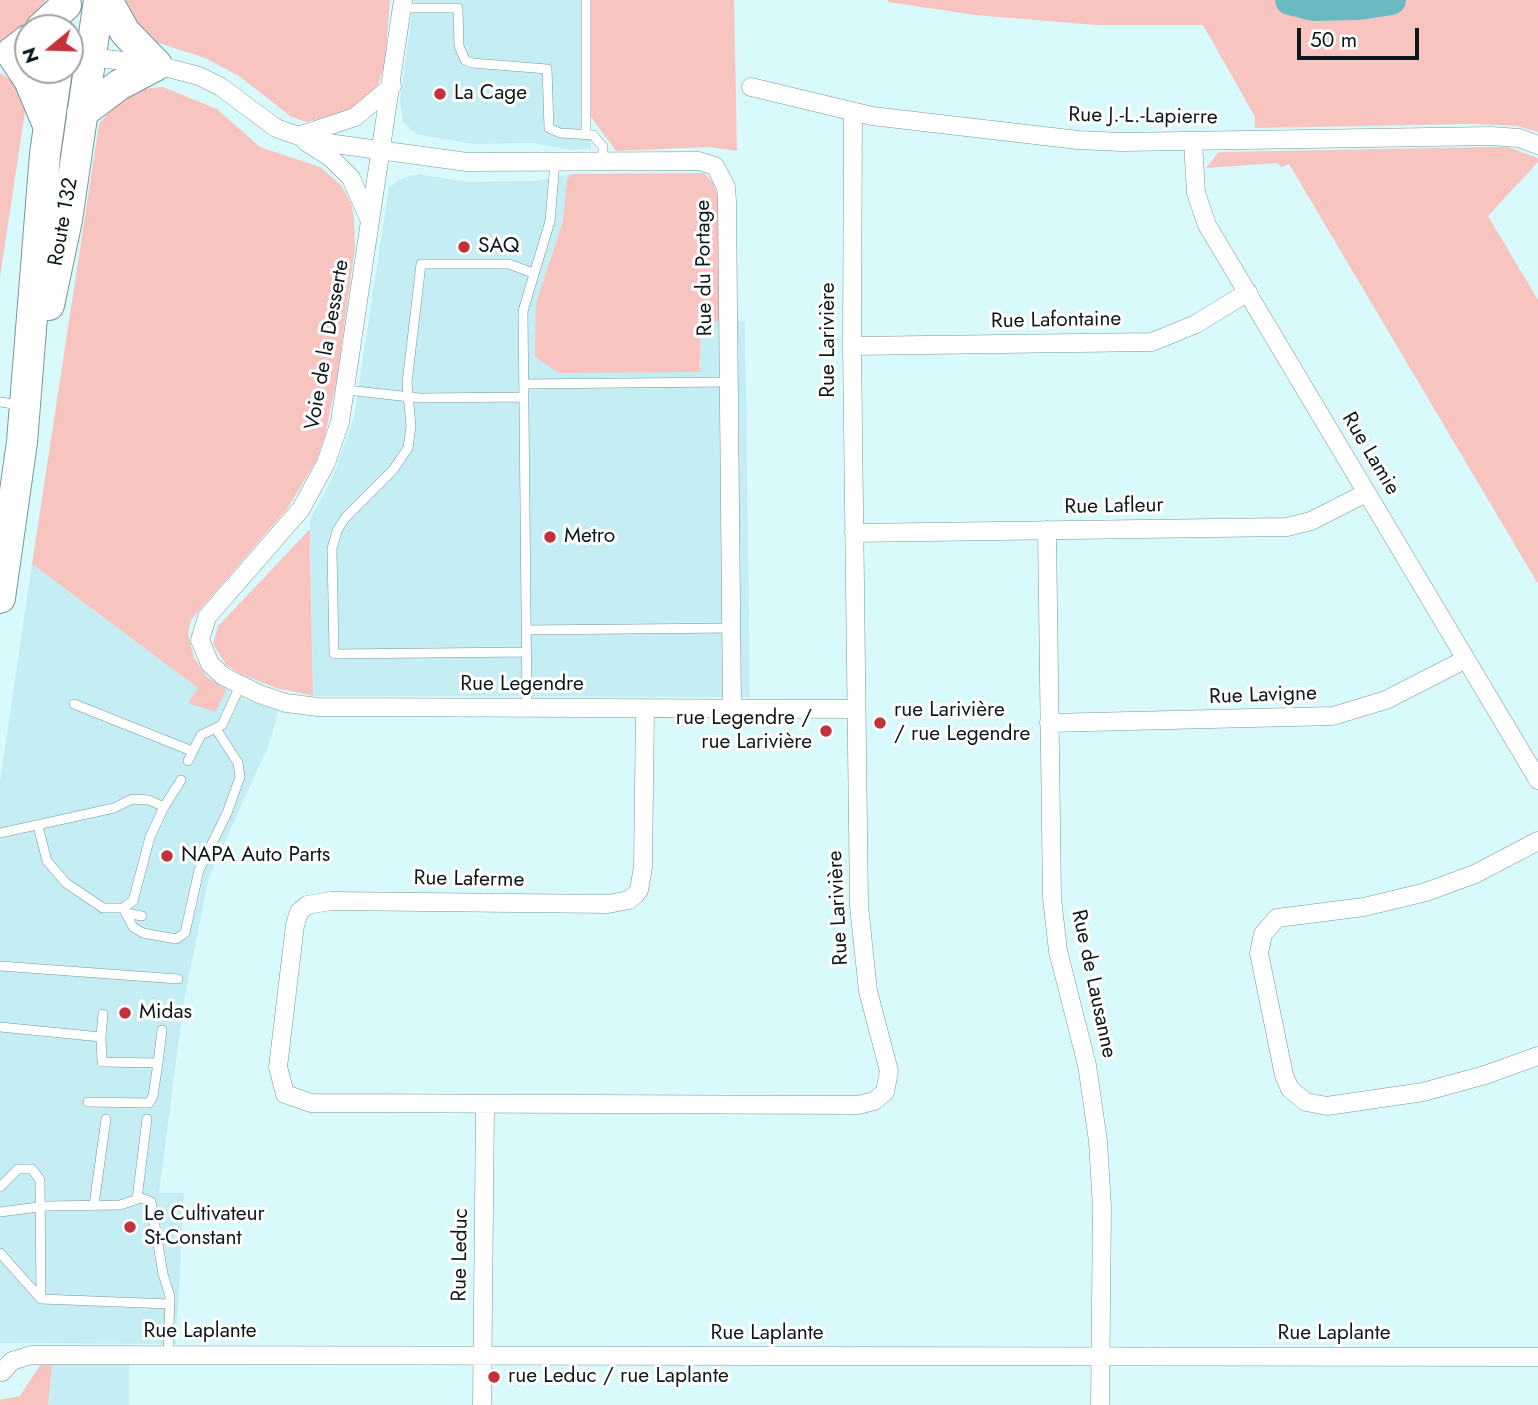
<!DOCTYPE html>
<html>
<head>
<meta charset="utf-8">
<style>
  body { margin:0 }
  #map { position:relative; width:1538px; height:1405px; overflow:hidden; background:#d9fafd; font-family:Jost,sans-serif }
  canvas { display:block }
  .north { position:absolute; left:14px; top:14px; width:70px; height:70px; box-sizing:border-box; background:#fff; border:2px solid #9ea3a3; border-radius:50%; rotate:251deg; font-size:19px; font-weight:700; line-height:28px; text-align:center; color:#0c1819 }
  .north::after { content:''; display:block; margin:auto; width:24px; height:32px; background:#c2323a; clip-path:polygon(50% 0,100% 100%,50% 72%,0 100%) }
  .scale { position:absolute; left:1297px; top:28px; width:122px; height:32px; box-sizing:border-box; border:4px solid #0c1819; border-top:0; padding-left:9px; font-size:21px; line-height:24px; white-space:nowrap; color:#0c1819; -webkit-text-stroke:5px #fff; paint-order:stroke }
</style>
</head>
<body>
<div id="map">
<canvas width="1538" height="1405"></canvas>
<div class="north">N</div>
<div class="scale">50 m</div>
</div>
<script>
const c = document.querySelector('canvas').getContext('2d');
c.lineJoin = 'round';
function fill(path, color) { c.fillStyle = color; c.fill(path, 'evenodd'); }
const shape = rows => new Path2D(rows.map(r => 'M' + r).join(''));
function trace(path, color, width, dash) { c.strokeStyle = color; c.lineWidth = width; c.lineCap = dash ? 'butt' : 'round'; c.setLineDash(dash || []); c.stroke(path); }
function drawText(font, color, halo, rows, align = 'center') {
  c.font = font + ' Jost,sans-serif'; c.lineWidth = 6; c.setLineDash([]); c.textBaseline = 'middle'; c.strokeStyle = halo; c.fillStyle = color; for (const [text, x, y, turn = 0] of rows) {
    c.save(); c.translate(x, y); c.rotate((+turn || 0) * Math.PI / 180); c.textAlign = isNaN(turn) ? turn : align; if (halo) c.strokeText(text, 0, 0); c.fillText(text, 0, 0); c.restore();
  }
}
fill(shape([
  [414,0,590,0,591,149,570,150,534,143,472,144,416,134,403,122,400,100],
  [420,174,465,182,538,181,571,174,567,179,563,221,536,303,701,368,701,321,745,321,750,697,313,696,310,519,332,479,354,417,389,187,405,177],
  [32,564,198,688,207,677,246,700,278,711,270,742,209,877,184,1000,159,1193,184,1193,176,1344,0,1343,0,781],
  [52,1365,129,1365,129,1405,48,1405]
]), '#c4eef3');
fill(shape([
  [0,0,46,0,32,22,17,35,0,42],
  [120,0,390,0,385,63,378,85,355,110,306,122,290,116,239,76,205,58,146,39],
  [590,0,734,0,737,151,710,147,616,151,591,117],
  [888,0,1538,0,1538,132,1517,126,1470,124,1255,128,1255,117,1203,25,1096,25,975,15,888,2],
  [0,73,11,80,26,105,0,277],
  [163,87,217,109,260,147,320,167,341,185,351,203,354,218,355,247,337,378,325,436,316,461,287,509,191,620,188,634,194,658,207,677,226,690,216,712,188,703,198,688,32,564,99,124,117,103,141,89],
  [1488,147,1508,147,1538,158,1538,162,1488,216,1538,300,1538,584,1289,164,1281,167,1278,163,1206,168,1218,153,1223,152],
  [704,173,713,183,719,200,720,321,701,322,700,372,559,373,535,357,536,303,563,221,567,179,571,174],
  [310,529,310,550,313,696,276,688,241,674,226,665,213,644,218,626],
  [40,1365,52,1365,48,1405,0,1405,0,1400,20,1396]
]), '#f8c4c0');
trace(shape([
  [1290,0,1313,6,1359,5,1391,0]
]), '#69bac2', 30);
const service = shape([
  [586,0,586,133],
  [402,8,458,8,459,46,465,60,472,63,547,69,549,128,560,133,593,135,603,147,603,162],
  [524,384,729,382],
  [347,390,419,398,524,397],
  [0,402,20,405],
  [526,630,732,628],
  [526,652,334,654,332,549,337,531,345,518,393,470,408,448,411,426,407,383,421,264,509,264,533,273],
  [74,704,192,751],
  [527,708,523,311,550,221,555,162],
  [188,761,201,735,222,725,240,686],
  [38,826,47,861,66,883,103,908,123,908,133,901,150,837,164,807,181,780],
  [0,833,114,808,132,799,149,800,164,807],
  [123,908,133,927,143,933,176,939,185,933,199,870,227,813,240,777,238,763,216,729],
  [126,913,142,916],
  [0,966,178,979],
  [0,1027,101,1037,102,1062,158,1063,162,1030],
  [101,1037,103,1014],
  [88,1102,149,1103,153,1096,158,1063],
  [0,1187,18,1169,32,1169,40,1180,41,1299],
  [137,1199,147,1119],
  [94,1205,106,1119],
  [0,1212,46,1206,120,1205,141,1198,151,1202,163,1274,170,1296,168,1355],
  [0,1253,41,1299,170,1304]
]);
const minor = shape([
  [403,0,340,422,326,463,301,509,207,617,200,640,210,664,223,676,259,694,286,703,318,707,856,709],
  [90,57,157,65,199,76,221,87,276,128,313,141,467,162,699,161,715,166,726,187,727,201,732,709],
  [751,87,872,116,1078,140,1122,142,1491,136,1519,138,1538,145],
  [301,135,355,117,392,86],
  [1193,141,1196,193,1207,225,1538,780],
  [306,142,331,158,351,178,370,221],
  [852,346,1152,342,1196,324,1248,292],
  [1047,530,1052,898,1058,951,1087,1065,1098,1141,1102,1207,1100,1405],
  [854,533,1287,527,1311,521,1366,493],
  [645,709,643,867,639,890,635,895,629,900,608,904,331,901,307,905,299,912,295,925,278,1067,285,1094,311,1103,858,1105,874,1101,885,1092,889,1071,868,991,859,906,852,346,853,113],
  [1049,723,1333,716,1386,700,1466,659],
  [1538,841,1475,874,1426,892,1364,907,1277,918,1263,934,1259,953,1284,1075,1290,1089,1306,1102,1327,1106,1423,1092,1485,1075,1538,1056],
  [2,1372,12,1361,31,1355,1538,1357],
  [482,1405,485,1106]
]);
const trunk = shape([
  [41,28,66,5],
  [28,40,11,53,29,80,48,125],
  [82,113,119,85,157,65,125,32,107,0],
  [49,305,67,220,99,0],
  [0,598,22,442,45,154,57,70]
]);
trace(service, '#78969a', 10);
trace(minor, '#78969a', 19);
trace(trunk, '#78969a', 32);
trace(service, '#fff', 9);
trace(minor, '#fff', 18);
trace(trunk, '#fff', 30);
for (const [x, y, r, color] of [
  [440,94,7,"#c2323a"],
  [464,247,7,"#c2323a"],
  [550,537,7,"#c2323a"],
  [880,723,7,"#c2323a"],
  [826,731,7,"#c2323a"],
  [167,856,7,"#c2323a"],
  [125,1013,7,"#c2323a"],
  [130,1227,7,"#c2323a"],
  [494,1377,7,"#c2323a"]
]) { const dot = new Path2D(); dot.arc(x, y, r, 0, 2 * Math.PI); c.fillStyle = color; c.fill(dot); trace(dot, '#fff', 2.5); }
drawText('21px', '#0c1819', '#fff', [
  ["La Cage",454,94],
  ["SAQ",478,247],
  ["Metro",564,537],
  ["rue Larivière",894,711],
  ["/ rue Legendre",894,735],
  ["rue Legendre /",812,719,"right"],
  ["rue Larivière",812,743,"right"],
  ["NAPA Auto Parts",181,856],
  ["Midas",139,1013],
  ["Le Cultivateur",144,1215],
  ["St-Constant",144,1239],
  ["rue Leduc / rue Laplante",508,1377]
], 'left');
drawText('21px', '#0c1819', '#fff', [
  ["Rue J.-L.-Lapierre",1143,117,1],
  ["Route 132",64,222,-80],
  ["Rue du Portage",705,268,-91],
  ["Rue Lafontaine",1056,321,-1],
  ["Rue Larivière",829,340,-90],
  ["Voie de la Desserte",328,345,-80],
  ["Rue Lamie",1370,454,59],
  ["Rue Lafleur",1114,507,-1],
  ["Rue Legendre",522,685],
  ["Rue Lavigne",1263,696,-2],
  ["Rue Laferme",469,880,1],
  ["Rue Larivière",839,908,-93],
  ["Rue de Lausanne",1093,984,78],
  ["Rue Leduc",461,1255,-89],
  ["Rue Laplante",200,1332],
  ["Rue Laplante",767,1334],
  ["Rue Laplante",1334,1334]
]);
</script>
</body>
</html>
